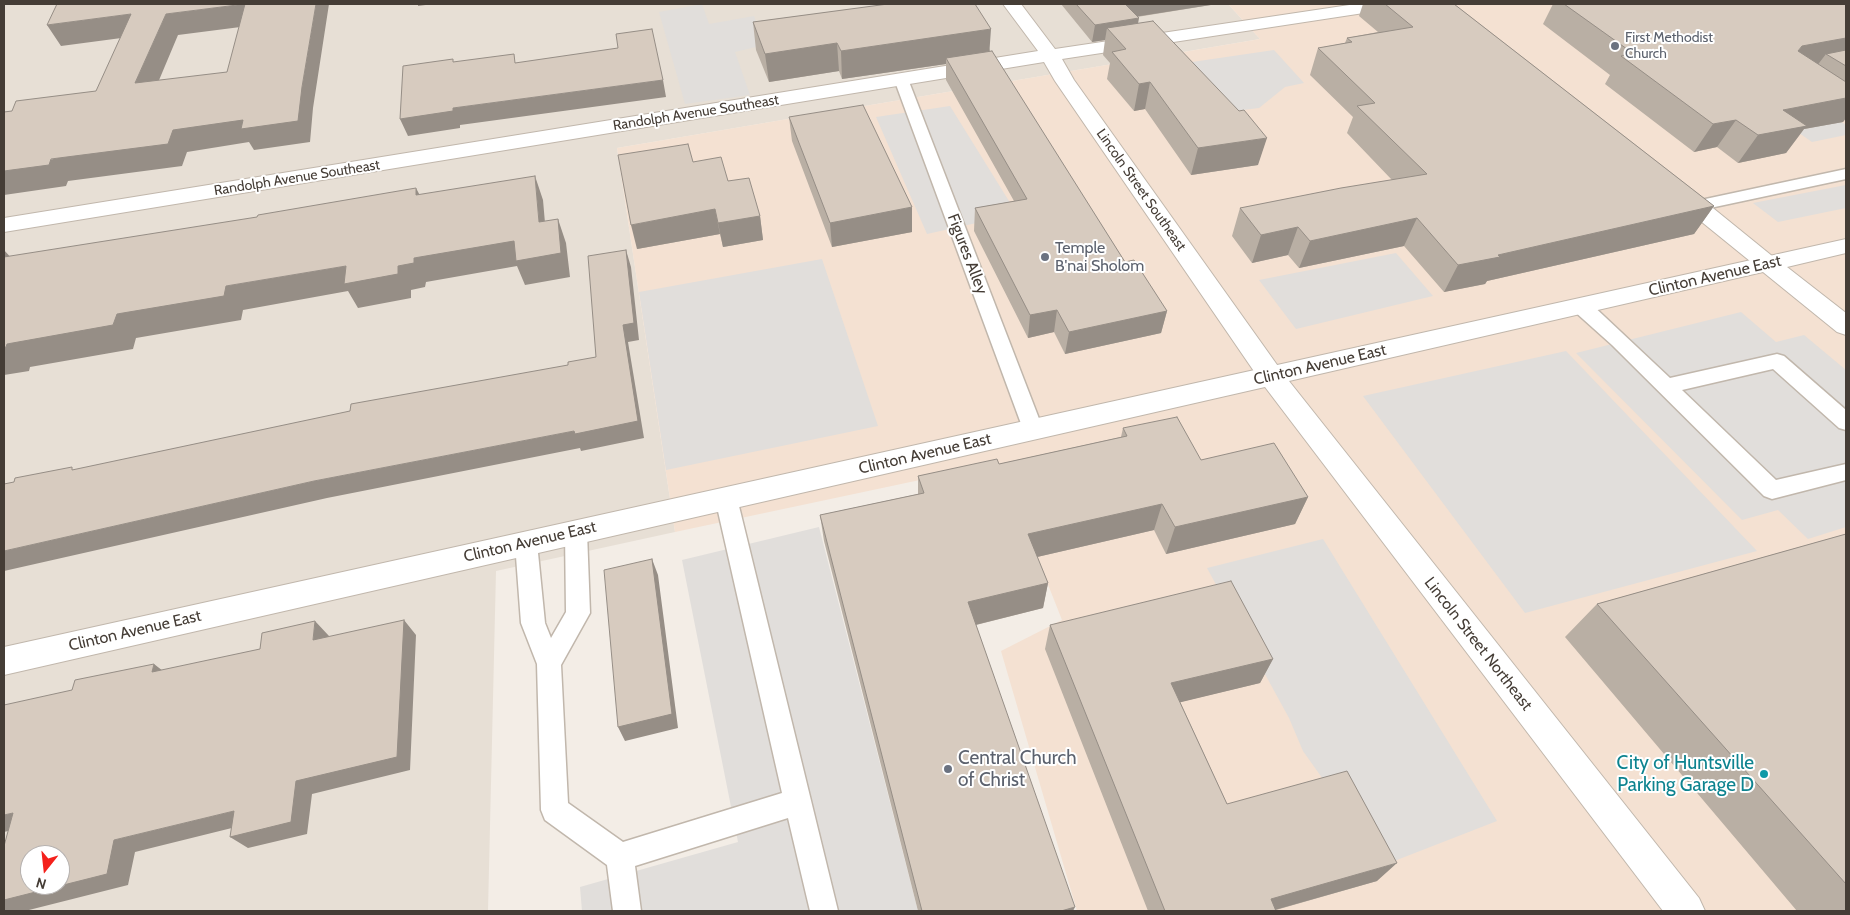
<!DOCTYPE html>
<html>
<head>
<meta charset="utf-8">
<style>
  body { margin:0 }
  #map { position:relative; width:1850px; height:915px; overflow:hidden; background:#f3ede6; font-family:Cabin,sans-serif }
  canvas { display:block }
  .frame { position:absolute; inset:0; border:5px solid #453d36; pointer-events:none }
  .north { position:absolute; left:20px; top:845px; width:50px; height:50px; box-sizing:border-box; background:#fff; border:1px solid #b5b1af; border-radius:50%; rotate:196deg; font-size:14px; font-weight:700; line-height:20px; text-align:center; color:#453d36 }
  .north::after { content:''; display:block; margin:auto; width:18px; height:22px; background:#f4211c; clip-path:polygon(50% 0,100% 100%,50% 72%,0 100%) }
</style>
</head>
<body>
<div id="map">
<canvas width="1850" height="915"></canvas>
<div class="frame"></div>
<div class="north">N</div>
</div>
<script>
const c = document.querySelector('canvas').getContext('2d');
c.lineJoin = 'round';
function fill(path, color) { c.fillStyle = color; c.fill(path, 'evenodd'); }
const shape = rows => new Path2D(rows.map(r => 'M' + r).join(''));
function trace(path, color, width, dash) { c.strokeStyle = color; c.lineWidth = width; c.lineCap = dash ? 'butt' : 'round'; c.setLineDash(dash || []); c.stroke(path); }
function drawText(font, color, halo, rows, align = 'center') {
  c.font = font + ' Cabin,sans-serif'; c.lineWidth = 4; c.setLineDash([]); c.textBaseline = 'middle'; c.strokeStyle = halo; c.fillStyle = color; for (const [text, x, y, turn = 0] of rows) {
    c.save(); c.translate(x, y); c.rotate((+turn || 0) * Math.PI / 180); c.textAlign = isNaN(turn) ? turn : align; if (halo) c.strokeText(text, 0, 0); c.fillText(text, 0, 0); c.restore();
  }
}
fill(shape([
  [4,4,1228,4,1260,39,617,148,675,532,496,571,488,911,4,911],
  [30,855,60,855,60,885,30,885]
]), '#e7dfd5');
fill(shape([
  [1228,4,1846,4,1846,911,1077,911,1001,651,1062,620,1000,463,675,532,617,148,1260,39]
]), '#f4e1d2');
fill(shape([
  [702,4,709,24,754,16,764,45,735,52,750,95,685,104,659,12],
  [1274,50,1304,83,1285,87,1259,108,1235,111,1192,62],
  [1764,71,1846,125,1846,135,1812,142,1721,79],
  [950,106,1017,214,927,234,876,117],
  [1846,185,1846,208,1778,222,1753,203],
  [1396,253,1433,296,1296,329,1259,280],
  [822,259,878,426,666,470,639,292],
  [1741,312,1776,342,1804,335,1846,370,1846,527,1808,539,1778,510,1742,520,1576,353],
  [1566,351,1757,551,1525,613,1363,396],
  [819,527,918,911,582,911,580,887,738,842,682,560],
  [1323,539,1497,821,1384,865,1303,751,1289,718,1207,568]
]), '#e1dedb');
const service = shape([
  [901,75,906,76,908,79,1043,429,1040,435,1033,437,1026,435,1023,429,894,79,896,76,901,75],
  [1846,169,1846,179,1696,211,1690,210,1688,206,1690,202,1696,201,1846,169],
  [1581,300,1588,301,1670,378,1777,354,1784,356,1846,410,1846,430,1839,428,1773,369,1682,390,1776,480,1846,464,1846,480,1772,499,1764,496,1612,345,1574,311,1572,306,1574,301,1581,300],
  [726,489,734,492,737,498,838,911,810,911,788,818,635,866,641,911,613,911,607,865,545,820,541,810,537,664,521,623,515,543,518,536,526,534,534,536,537,543,545,623,551,638,566,612,565,532,568,525,576,523,584,525,587,532,590,613,561,665,568,803,623,842,782,793,715,498,718,492,726,489]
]);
const minor = shape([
  [1003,4,1021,4,1055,49,1356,4,1399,4,1396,8,1390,9,1062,59,1074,80,1280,369,1284,376,1280,383,1271,385,1262,383,1055,81,1044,62,4,232,4,218,1038,51,1003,4],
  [1679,185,1687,187,1777,260,1781,265,1777,270,1769,273,1761,270,1671,197,1668,192,1671,187,1679,185]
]);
const tertiary = shape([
  [1846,239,1846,253,1787,267,1846,313,1846,335,1837,332,1763,272,1289,381,1699,898,1705,911,1663,911,1265,387,4,675,4,647,1846,239]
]);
trace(service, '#c1b7ac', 3);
trace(minor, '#c1b7ac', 2);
trace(tertiary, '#c1b7ac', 2);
fill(service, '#fff');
fill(minor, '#fff');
fill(tertiary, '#fff');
fill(shape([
  [875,4,975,4,990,51,1125,262,1167,311,1161,333,1065,354,1054,332,1028,338,974,231,975,208,1014,201,946,80,946,64,842,79,839,71,769,82,756,50,753,22,876,6],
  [1061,4,1217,4,1137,17,1138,23,1258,165,1191,175,1145,109,1134,111,1107,79,1110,63,1103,55,1105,40,1092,42],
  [1363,4,1454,4,1714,206,1694,234,1487,281,1485,284,1444,292,1404,246,1299,268,1288,255,1252,263,1232,236,1240,208,1392,180,1347,133,1353,117,1310,75,1318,48,1345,43,1347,38,1378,32,1359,16],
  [1553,4,1846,4,1846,118,1843,122,1804,129,1786,153,1738,163,1717,147,1694,152,1605,84,1610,75,1543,24],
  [789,117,912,232,832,247,792,141],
  [693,162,728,181,760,216,763,240,723,247,720,234,637,249],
  [1123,428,1201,460,1308,497,1295,524,1166,554,1154,530,1037,557,1048,583,1043,608,976,625,1073,911,918,911,824,541,820,515,918,494,918,476,999,464,1121,437],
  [1846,534,1846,911,1797,911,1565,637,1597,604],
  [1050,625,1273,659,1260,683,1180,702,1227,804,1377,881,1276,910,1276,911,1148,911,1045,649]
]), '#b9afa4');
fill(shape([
  [245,4,256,25,178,35,149,104,135,83,166,14],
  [316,4,335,4,329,4,313,108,310,142,254,150,249,142,187,152,182,166,68,181,66,186,4,195,4,171,173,130,302,87],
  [418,4,433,4,418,6],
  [1124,4,1217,4,1121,19],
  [131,14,144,35,61,46,47,25],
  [1139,18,1136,35,1107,28,1105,40,1092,42,1095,25],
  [991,29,989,57,946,58,946,64,842,79,841,51],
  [1846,38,1846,60,1826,54,1816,67,1783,73,1802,46],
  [837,43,839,71,769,82,765,54],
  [663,80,666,97,460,125,460,128,408,136,400,119,453,108],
  [1150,82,1145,109,1134,111,1139,84],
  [1846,98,1846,118,1843,122,1804,129,1786,153,1738,163,1758,135,1783,110],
  [1736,120,1717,147,1694,152,1713,124],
  [1267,138,1258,165,1191,175,1198,148],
  [535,176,543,200,547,246,539,222],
  [416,188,428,211,416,195],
  [1714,206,1694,234,1487,281,1485,284,1444,292,1458,265,1498,255],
  [912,207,912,232,832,247,830,223],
  [715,209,720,234,637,249,631,225],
  [760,216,763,240,723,247,718,223],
  [1417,218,1404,246,1299,268,1310,241],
  [558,219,566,243,570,277,525,285,517,266,426,282,425,287,411,290,411,298,358,308,348,291,243,310,241,320,136,338,133,349,30,367,29,371,4,375,4,348,7,344,117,314,226,286,346,266,398,266,414,258],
  [1298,227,1288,255,1252,263,1261,235],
  [4,250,23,271,4,264],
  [626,250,631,267,639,340,628,342,644,438,581,451,580,448,327,498,4,571,4,551,314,481,574,431,623,325],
  [1057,310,1054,332,1028,338,1030,315],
  [1167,311,1161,333,1065,354,1069,332],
  [1308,497,1295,524,1166,554,1175,527],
  [1162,504,1154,530,1024,560,1028,534],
  [652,559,658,575,678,728,625,741,618,727],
  [1048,583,1043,608,967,627,968,602],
  [404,620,416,635,410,770,312,794,307,834,248,848,230,837,296,781],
  [315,621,329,636,327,655,313,640],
  [1273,659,1260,683,1161,707,1171,683],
  [154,664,172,678,152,672],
  [234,811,252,823,135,852,128,885,25,911,4,911,4,900,114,840],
  [13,813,37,824,4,832,4,815],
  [1397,863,1377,881,1271,911,1271,899],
  [1075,907,1073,911,1061,911]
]), '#968e86');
const building = shape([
  [57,4,316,4,302,87,298,121,241,129,243,120,173,130,168,144,51,159,49,165,4,171,4,112,12,111,16,101,96,91,131,14,47,25,57,4],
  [245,4,227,72,135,83,166,14,245,4],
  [888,4,975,4,991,29,841,51,837,43,765,54,753,22,888,4],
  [1076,4,1125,4,1139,18,1095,25,1076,4],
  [1385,4,1454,4,1714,206,1498,255,1500,257,1458,265,1417,218,1310,241,1298,227,1261,235,1240,208,1341,188,1427,174,1357,106,1375,103,1318,48,1352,42,1347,38,1413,27,1385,4],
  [1564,4,1846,4,1846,38,1802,46,1798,51,1846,82,1846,98,1783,110,1807,126,1758,135,1736,120,1713,124,1621,56,1634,54,1564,4],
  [1153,21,1239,111,1244,110,1267,138,1198,148,1150,82,1139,84,1112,52,1126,49,1107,28,1153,21],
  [652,29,663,80,453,108,453,111,400,119,403,66,453,59,453,62,514,54,515,63,618,48,616,34,652,29],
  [1846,50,1846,66,1826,54,1846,50],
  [992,51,1125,262,1134,260,1167,311,1069,332,1057,310,1030,315,975,208,1027,199,946,58,992,51],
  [863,105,912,207,830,223,789,117,863,105],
  [688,144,693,162,721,157,728,181,749,178,760,216,718,223,715,209,631,225,618,155,688,144],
  [535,176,539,222,558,219,561,253,516,261,514,241,414,258,414,263,398,266,398,274,344,284,346,266,226,286,224,296,117,314,113,325,7,344,6,347,4,348,4,257,257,217,258,215,416,188,416,195,535,176],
  [626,250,634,323,623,325,638,421,575,434,574,431,314,481,4,551,4,484,14,482,15,478,72,467,72,470,350,411,351,404,568,365,568,362,596,357,588,256,626,250],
  [1177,417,1201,460,1274,443,1308,497,1175,527,1162,504,1028,534,1048,583,968,602,1075,907,1061,911,922,911,820,515,924,493,918,476,997,459,999,464,1127,436,1123,428,1177,417],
  [1846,534,1846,884,1597,604,1846,534],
  [652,559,672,714,618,727,604,570,652,559],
  [1231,581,1273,659,1171,683,1227,804,1347,771,1397,863,1271,899,1276,911,1165,911,1050,625,1231,581],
  [404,620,397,757,296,781,291,822,230,837,234,811,114,840,107,874,4,900,4,846,13,813,4,815,4,705,72,690,75,680,154,664,152,672,260,649,262,633,315,621,313,640,404,620],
  [30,855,60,855,60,885,30,885,30,855]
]);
fill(building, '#d7cbbf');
trace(building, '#968e86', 1);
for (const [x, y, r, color] of [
  [1615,46,5,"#6b7280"],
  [1045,257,5,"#6b7280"],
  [948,769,5,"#6b7280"],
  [1764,774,5,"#0f9aa8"]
]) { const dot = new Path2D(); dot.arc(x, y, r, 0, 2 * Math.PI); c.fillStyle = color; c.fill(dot); trace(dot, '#fff', 2); }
drawText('14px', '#5b616d', '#fff', [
  ["First Methodist",1625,38],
  ["Church",1625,54]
], 'left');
drawText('14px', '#453d36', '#fff', [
  ["Randolph Avenue Southeast",696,113,-9],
  ["Randolph Avenue Southeast",297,178,-9],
  ["Lincoln Street Southeast",1141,190,55]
]);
drawText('16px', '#5b616d', '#fff', [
  ["Temple",1055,248],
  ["B'nai Sholom",1055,266]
], 'left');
drawText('16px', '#453d36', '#fff', [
  ["Figures Alley",967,254,69],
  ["Clinton Avenue East",1715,276,-13],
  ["Clinton Avenue East",1320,365,-13],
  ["Clinton Avenue East",925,454,-13],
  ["Clinton Avenue East",530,542,-13],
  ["Clinton Avenue East",135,631,-13],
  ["Lincoln Street Northeast",1478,644,52]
]);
drawText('19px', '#5b616d', '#fff', [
  ["Central Church",958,758],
  ["of Christ",958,780]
], 'left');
drawText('19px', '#0d838f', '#fff', [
  ["City of Huntsville",1754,763],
  ["Parking Garage D",1754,785]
], 'right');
</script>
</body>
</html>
